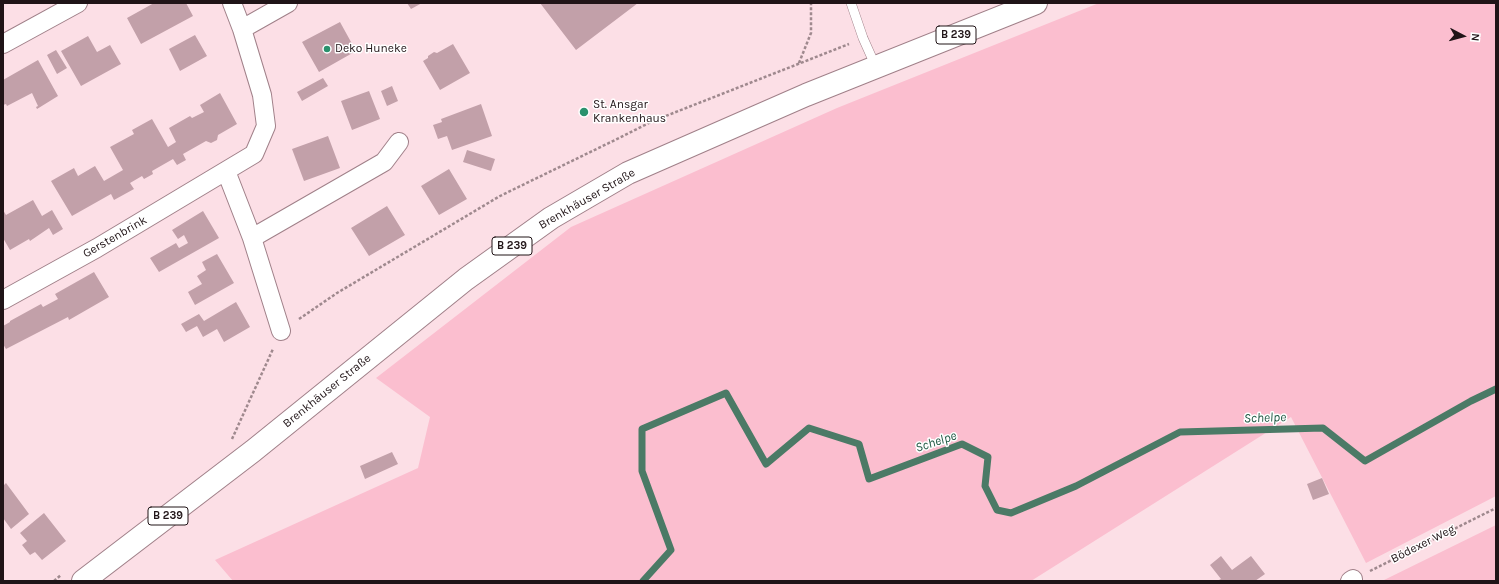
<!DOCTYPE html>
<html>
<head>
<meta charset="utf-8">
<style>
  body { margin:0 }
  #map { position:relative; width:1499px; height:584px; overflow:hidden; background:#fcdfe6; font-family:Karla,sans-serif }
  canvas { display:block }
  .frame { position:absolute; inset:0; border:4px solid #201417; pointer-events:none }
  .north { position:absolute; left:1443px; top:16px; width:40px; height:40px; -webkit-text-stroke:3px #fff; paint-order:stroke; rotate:96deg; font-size:11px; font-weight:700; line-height:16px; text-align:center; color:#201417 }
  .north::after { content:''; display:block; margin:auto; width:14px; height:18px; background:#201417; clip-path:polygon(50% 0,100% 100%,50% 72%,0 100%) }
</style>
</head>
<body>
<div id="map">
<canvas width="1499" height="584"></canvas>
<div class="frame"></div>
<div class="north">N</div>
</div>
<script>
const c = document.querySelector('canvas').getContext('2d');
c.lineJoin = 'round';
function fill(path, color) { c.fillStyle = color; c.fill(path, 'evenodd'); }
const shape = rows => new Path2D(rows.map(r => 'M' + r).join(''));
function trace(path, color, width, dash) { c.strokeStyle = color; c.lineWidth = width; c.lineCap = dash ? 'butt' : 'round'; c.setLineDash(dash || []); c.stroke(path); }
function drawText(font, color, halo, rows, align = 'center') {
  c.font = font + ' Karla,sans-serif'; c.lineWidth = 3; c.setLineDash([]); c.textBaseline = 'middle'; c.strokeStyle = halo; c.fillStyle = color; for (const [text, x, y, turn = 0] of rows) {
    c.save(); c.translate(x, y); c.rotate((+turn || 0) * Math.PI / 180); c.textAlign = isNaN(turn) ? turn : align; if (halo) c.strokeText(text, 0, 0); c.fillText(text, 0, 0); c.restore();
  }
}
fill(shape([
  [1099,3,1496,3,1496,496,1366,563,1291,417,1031,581,233,581,215,560,418,468,430,417,376,378,571,227,837,108],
  [1496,525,1496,581,1382,581]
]), '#fbbecf');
trace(shape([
  [643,581,671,550,642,471,642,429,726,393,766,464,809,428,859,444,869,479,962,444,988,457,985,486,997,510,1011,513,1076,486,1180,432,1323,428,1365,461,1471,401,1496,389]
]), '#4b7a66', 7);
fill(shape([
  [154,3,186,3,193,16,141,44,127,18],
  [407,3,422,3,411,9],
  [540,3,638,3,576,50],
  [340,22,356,51,319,72,302,42],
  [195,35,207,56,180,71,169,49],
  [88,36,97,52,110,45,121,64,81,86,61,51],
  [453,44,470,73,440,90,423,61,428,58,428,56,434,52,437,53],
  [56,50,67,68,57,74,47,55],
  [38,60,58,96,37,109,36,107,38,106,32,93,7,106,6,104,3,105,3,80],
  [323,78,328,86,302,101,297,92],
  [392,86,398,101,387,106,381,91],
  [369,91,380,119,352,130,341,101],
  [220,93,237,124,218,135,217,140,211,143,206,141,183,154,186,160,177,165,173,159,152,171,153,174,144,179,142,176,130,183,134,189,114,200,111,194,72,216,51,181,74,168,78,176,95,166,104,181,123,170,110,147,134,134,132,130,152,119,168,147,176,142,169,128,190,116,192,118,204,112,200,105],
  [481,104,492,136,452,150,447,136,438,139,433,125,442,122,441,119],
  [328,136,340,168,304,181,292,149],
  [467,150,495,159,491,171,463,162],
  [449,169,467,199,439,215,421,186],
  [33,200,42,216,52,210,63,229,53,235,49,228,30,241,29,239,10,250,3,238,3,210,6,215],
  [387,206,405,235,369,256,351,228],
  [203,211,219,238,159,272,150,258,176,243,179,248,188,243,184,235,178,239,172,230],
  [217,254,234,283,195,305,188,292,202,284,197,276,206,270,202,262],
  [94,272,109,297,69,320,68,317,6,349,3,344,3,326,10,322,10,321,41,304,43,307,58,299,55,294],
  [236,302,250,327,224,342,217,329,203,337,197,326,186,332,181,324,199,314,204,321],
  [392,452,398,464,365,479,360,466],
  [1322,478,1329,494,1313,500,1307,484],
  [6,483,29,514,11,529,3,518,3,486],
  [44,513,66,541,42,560,35,552,30,555,22,545,27,541,20,533],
  [1221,556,1232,570,1251,556,1265,574,1255,581,1217,581,1221,579,1210,565]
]), '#c2a0a9');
const lane = shape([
  [851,3,863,38,876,67]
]);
const street = shape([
  [242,29,288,3],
  [3,44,78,3],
  [226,171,252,238,281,331],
  [252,238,384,162,399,142],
  [3,300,97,248,254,154,266,126,262,95,242,29,232,3],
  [1350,581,1353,579]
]);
const primary = shape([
  [83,581,253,451,466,279,551,218,628,173,806,95,1036,3]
]);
trace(lane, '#a08089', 10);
trace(street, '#a08089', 20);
trace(primary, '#a08089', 24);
trace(shape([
  [799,63,811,33,811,3],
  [299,319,337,293,500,196,615,140,653,121,849,44],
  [232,439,273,349],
  [1370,571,1496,508],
  [54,581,61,575]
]), '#9f898e', 2.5, [3, 2]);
trace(lane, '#fff', 9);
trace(street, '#fff', 18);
trace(primary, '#fff', 22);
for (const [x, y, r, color] of [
  [327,49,4,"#2a916d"],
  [584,112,5,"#2a916d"]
]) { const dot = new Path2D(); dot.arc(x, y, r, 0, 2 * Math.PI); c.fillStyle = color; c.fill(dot); trace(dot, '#fff', 1.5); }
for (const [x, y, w] of [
  [956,35,40],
  [512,246,40],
  [168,516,40]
]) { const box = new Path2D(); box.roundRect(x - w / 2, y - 9, w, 18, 3); c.fillStyle = '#fff'; c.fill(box); trace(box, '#201417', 1); }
drawText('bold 11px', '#201417', null, [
  ["B 239",956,35],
  ["B 239",512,246],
  ["B 239",168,516]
]);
drawText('12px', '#201417', '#fff', [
  ["Deko Huneke",335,49],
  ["St. Ansgar",593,105],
  ["Krankenhaus",593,119]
], 'left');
drawText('12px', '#201417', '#fff', [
  ["Brenkhäuser Straße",587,199,-30],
  ["Gerstenbrink",115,237,-30],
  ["Brenkhäuser Straße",327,391,-39],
  ["Bödexer Weg",1423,544,-27]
]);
drawText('italic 13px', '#1d5641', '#fff', [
  ["Schelpe",1265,418,-2],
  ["Schelpe",936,442,-18]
]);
</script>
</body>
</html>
